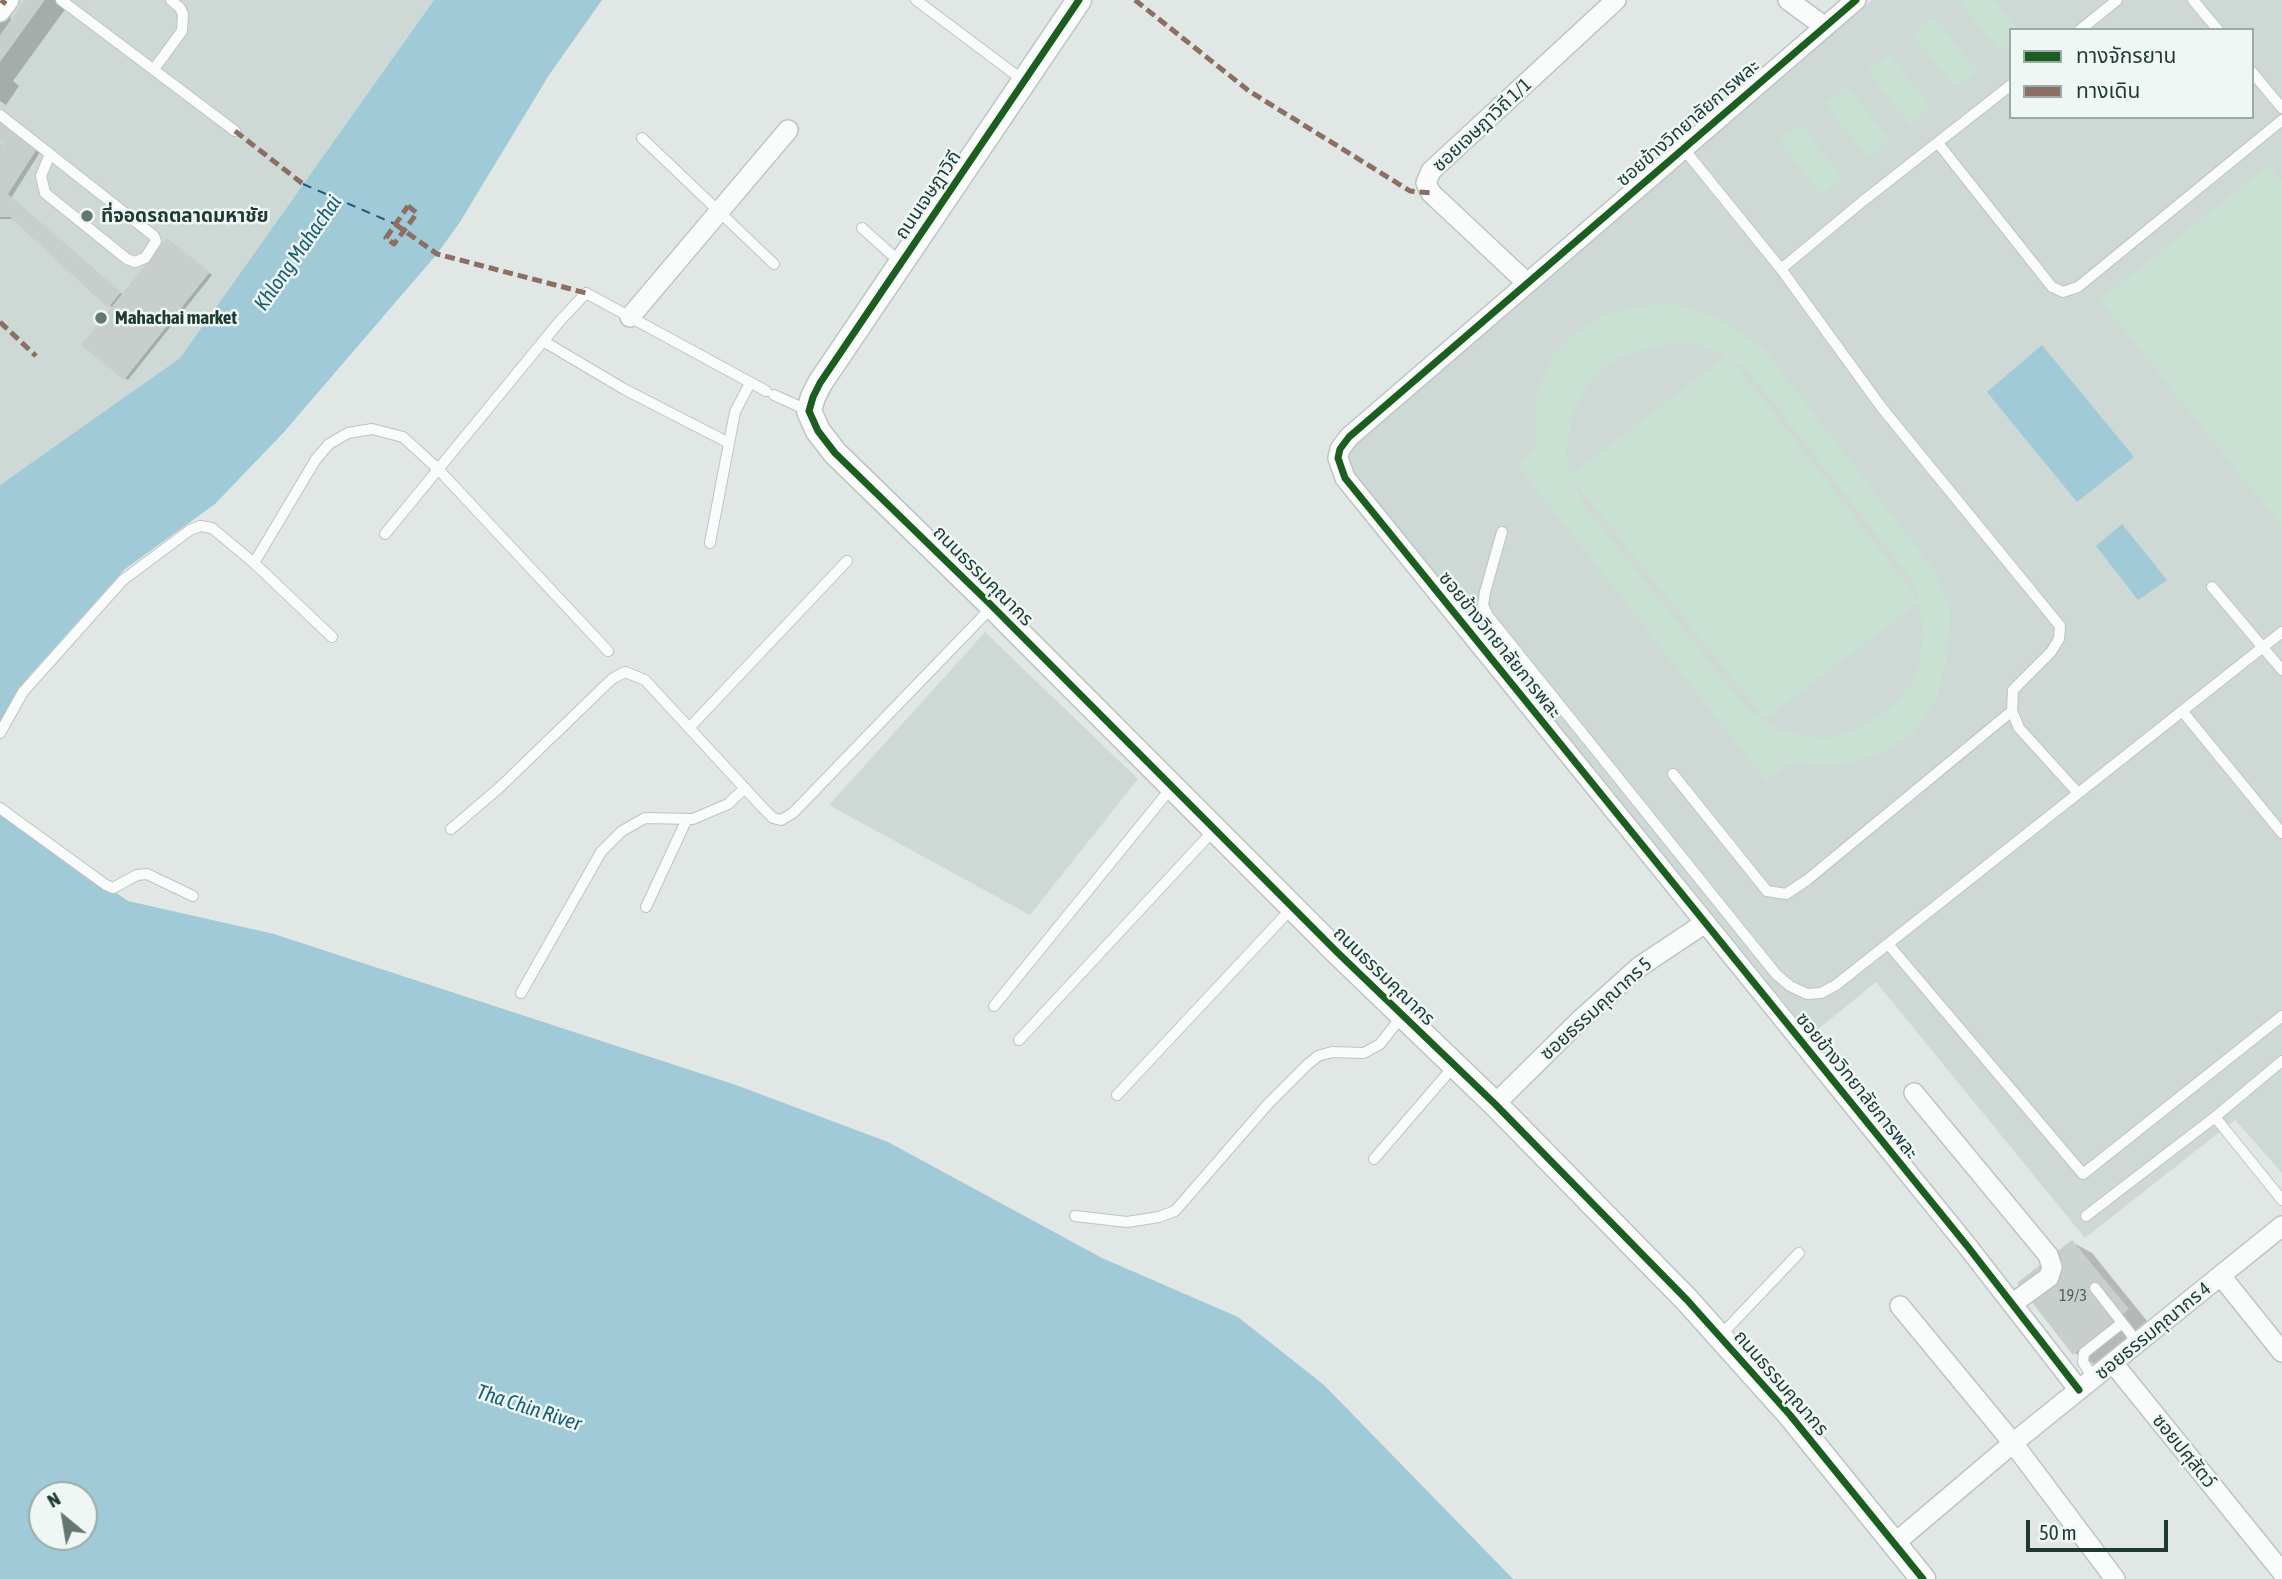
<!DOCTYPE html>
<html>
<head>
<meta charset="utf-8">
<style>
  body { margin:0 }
  #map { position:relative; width:2282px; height:1579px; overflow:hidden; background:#e1e7e5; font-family:"Asap Condensed","Noto Sans Thai",sans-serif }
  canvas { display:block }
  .legend { position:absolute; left:2009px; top:28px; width:245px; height:91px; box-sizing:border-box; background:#eef7f3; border:2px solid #9baba7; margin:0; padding:9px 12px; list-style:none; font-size:21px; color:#1f3a35 }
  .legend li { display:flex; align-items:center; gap:14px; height:35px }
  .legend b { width:35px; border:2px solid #9baba7 }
  .north { position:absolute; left:28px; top:1481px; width:70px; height:70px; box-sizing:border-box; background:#eef7f3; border:2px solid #9baba7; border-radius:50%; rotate:330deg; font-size:19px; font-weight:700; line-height:28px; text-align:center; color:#1f3a35 }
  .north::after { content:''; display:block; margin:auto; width:24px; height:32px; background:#637773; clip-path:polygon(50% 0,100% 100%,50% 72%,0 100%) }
  .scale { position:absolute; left:2026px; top:1520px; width:142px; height:32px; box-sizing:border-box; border:4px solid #1f3a35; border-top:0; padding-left:9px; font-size:21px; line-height:24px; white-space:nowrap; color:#1f3a35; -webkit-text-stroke:5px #eef7f3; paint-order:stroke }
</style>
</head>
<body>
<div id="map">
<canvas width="2282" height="1579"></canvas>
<ul class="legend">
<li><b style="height:9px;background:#1b5e20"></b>ทางจักรยาน</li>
<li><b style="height:9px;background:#8d6e63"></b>ทางเดิน</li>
</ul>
<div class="north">N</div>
<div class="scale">50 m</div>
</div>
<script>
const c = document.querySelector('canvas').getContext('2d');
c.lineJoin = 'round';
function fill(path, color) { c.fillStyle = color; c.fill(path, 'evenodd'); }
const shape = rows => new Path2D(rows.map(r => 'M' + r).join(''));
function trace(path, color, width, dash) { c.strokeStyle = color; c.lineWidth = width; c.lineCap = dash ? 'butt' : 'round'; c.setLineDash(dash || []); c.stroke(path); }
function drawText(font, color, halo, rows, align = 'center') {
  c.font = font + ' "Asap Condensed","Noto Sans Thai",sans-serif'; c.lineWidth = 5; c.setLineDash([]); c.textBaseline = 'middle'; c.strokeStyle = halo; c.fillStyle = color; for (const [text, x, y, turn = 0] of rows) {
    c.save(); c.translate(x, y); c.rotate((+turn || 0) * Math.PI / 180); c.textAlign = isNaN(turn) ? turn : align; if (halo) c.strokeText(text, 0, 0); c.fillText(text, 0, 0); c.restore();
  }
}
fill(shape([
  [0,0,434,0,180,358,0,485],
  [1872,0,2282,0,2282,1173,2235,1120,2085,1238,1876,982,1811,1035,1349,466,1347,452,1352,443],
  [2011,30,2252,30,2252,117,2011,117],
  [985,632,1138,779,1030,915,829,805]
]), '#ced9d5');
fill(shape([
  [1958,0,1994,0,2018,30,2011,30,2011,43,2000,52],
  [1934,17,1977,70,1955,88,1913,34],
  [1889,54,1931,107,1910,125,1867,71],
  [1847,87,1890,140,1868,158,1825,104],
  [1801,124,1843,178,1822,195,1779,141],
  [2269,165,2282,182,2282,527,2100,300],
  [1679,304,1717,317,1764,349,1936,572,1951,612,1946,659,1936,701,1912,734,1875,756,1835,766,1789,763,1766,781,1517,465,1537,447,1535,424,1537,395,1551,358,1577,332,1602,316,1638,306],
  [1691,342,1727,355,1570,476,1566,449,1573,413,1586,388,1603,367,1629,353,1660,346],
  [1730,357,1748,370,1913,581,1919,600],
  [1573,480,1765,719,1919,603,1923,633,1921,655,1913,683,1888,711,1855,730,1823,739,1778,730,1748,710,1587,509]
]), '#c9e1d3');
fill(shape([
  [434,0,602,0,549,75,460,222,437,254,284,432,215,504,125,569,29,676,0,724,0,485,180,358],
  [2042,345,2134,457,2077,502,1987,392],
  [2122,524,2167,580,2138,600,2096,546],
  [0,812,26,832,128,901,274,934,736,1085,888,1142,1102,1258,1238,1317,1324,1385,1513,1579,0,1579],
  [42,1495,84,1495,84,1537,42,1537]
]), '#a0cad7');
fill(shape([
  [27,0,56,0,66,8,13,81,19,86,6,105,0,101,0,4,10,11,11,23],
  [0,118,40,152,11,198,123,295,171,243,212,275,128,380,125,378,113,308,14,219,0,219,0,144,6,147,7,145,0,139],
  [2072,1242,2092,1253,2147,1321,2094,1364,2075,1353]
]), '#0003');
trace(shape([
  [303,184,395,224]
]), '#195e77', 2, [9, 7]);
fill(shape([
  [25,0,45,0,0,62,0,35],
  [0,117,37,149,8,194,121,292,108,308,10,217,0,217,0,142,11,149,0,140],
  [167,238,210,272,124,380,81,345],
  [2072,1240,2129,1309,2073,1355,2017,1283]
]), '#c8cecc');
const service = shape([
  [61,0,235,131],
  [916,0,1024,81],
  [2193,0,2218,30],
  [2080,30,2117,0],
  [154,69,182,31,183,14,180,8,171,0],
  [2252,72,2282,108],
  [0,115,50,154,154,236,156,241,145,258,135,262,127,259,45,193,41,176,50,154],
  [642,138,774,264],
  [1938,143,2052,287,2063,292,2078,287,2282,120],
  [1683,148,1781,269,1882,408,2060,626,2059,639,2051,652,2013,690,2012,711,2019,728,2078,793],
  [862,228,901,263],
  [1781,269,1863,201,2011,85],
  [543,341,624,389,729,443],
  [774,395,809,411],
  [1502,532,1485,592,1483,605,1488,616,1776,974,1790,986,1807,994,1821,993,1836,985,2282,632],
  [385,534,559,322,586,293,766,391],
  [710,543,735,412,750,383],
  [2212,587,2282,670],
  [332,637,254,563,316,459,329,444,348,433,372,429,403,437,438,469,608,651],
  [2183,712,2282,833],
  [690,727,847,561],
  [0,733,23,692,123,580,190,530,200,526,212,528,254,563],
  [1673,774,1767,891,1786,894,1807,880,2012,711],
  [0,808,106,885,113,888,137,875,147,874,193,896],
  [451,829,499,788,612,679,625,672,645,680,762,807,773,818,781,820,793,813,991,608],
  [646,907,687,819],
  [1888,944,2083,1174,2282,1016],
  [521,993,601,852,622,831,645,818,693,819,728,804,745,788],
  [994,1006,1172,787],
  [1019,1040,1214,830],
  [1117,1095,1291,909],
  [2215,1117,2282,1200],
  [1374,1159,1454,1066],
  [1075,1216,1127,1222,1159,1217,1175,1211,1268,1104,1307,1065,1318,1056,1332,1052,1364,1053,1373,1048,1380,1044,1402,1016],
  [2086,1216,2215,1117,2282,1061],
  [2095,1288,2138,1343],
  [1720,1336,1799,1253],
  [2093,1378,2083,1362,2084,1353,2122,1323]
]);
const minor = shape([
  [1788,0,1825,27],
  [1856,0,1349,437,1340,449,1338,458,1345,478,1968,1247,2079,1390],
  [0,12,9,0],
  [1527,283,1431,193,1426,183,1431,171,1616,0],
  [630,317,788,130],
  [1914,1093,2048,1255,2052,1267,2049,1277,2012,1304],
  [1495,1104,1579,1021,1639,967,1705,923],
  [2221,1276,2282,1352],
  [1900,1306,2013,1443,2115,1579],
  [2113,1363,2282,1572],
  [1895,1543,2013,1443,2282,1226]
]);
const tertiary = shape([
  [1079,0,820,383,813,397,809,411,818,431,835,453,985,599,1338,953,1495,1104,1687,1300,1790,1415,1923,1579]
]);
trace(service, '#bec4c2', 12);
trace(minor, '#bec4c2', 22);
trace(tertiary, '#bec4c2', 27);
trace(service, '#fafbfb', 10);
trace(minor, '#fafbfb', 19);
trace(tertiary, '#fafbfb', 24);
trace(shape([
  [1,0,6,4],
  [1135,0,1249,91,1410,191,1431,193],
  [235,131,303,184],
  [408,206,417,213,394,244,386,238,408,206],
  [395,224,437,254,586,293],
  [0,322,36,356]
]), '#8d6e63', 5, [10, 5]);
trace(shape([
  [1079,0,820,383,813,397,809,411,818,431,835,453,985,599,1338,953,1495,1104,1687,1300,1790,1415,1923,1579],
  [1856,0,1349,437,1340,449,1338,458,1345,478,1968,1247,2079,1390]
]), '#1b5e20', 7);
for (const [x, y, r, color] of [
  [87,216,7,"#637773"],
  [101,318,7,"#637773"]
]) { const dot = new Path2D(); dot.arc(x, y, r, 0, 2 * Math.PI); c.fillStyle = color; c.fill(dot); trace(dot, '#eef7f3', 2.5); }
drawText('16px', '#4a605c', null, [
  ["19/3",2073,1296]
]);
drawText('19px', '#1f3a35', '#eef7f3', [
  ["ซอยข้างวิทยาลัยการพละ",1688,123,-41],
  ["ซอยเจษฎาวิถี 1/1",1482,125,-43],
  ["ถนนเจษฎาวิถี",928,195,-56],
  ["ถนนธรรมคุณากร",983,576,45],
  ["ซอยข้างวิทยาลัยการพละ",1500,645,51],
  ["ถนนธรรมคุณากร",1384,976,44],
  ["ซอยธรรมคุณากร 5",1596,1009,-42],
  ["ซอยข้างวิทยาลัยการพละ",1857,1086,51],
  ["ซอยธรรมคุณากร 4",2153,1331,-39],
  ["ถนนธรรมคุณากร",1781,1383,49],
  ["ซอยปศุสัตว์",2184,1451,51]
]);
drawText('bold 19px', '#1f3a35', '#eef7f3', [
  ["ที่จอดรถตลาดมหาชัย",101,216],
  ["Mahachai market",115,318]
], 'left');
drawText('italic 21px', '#195e77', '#eef7f3', [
  ["Khlong Mahachai",298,253,-55],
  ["Tha Chin River",529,1408,18]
]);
</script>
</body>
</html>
